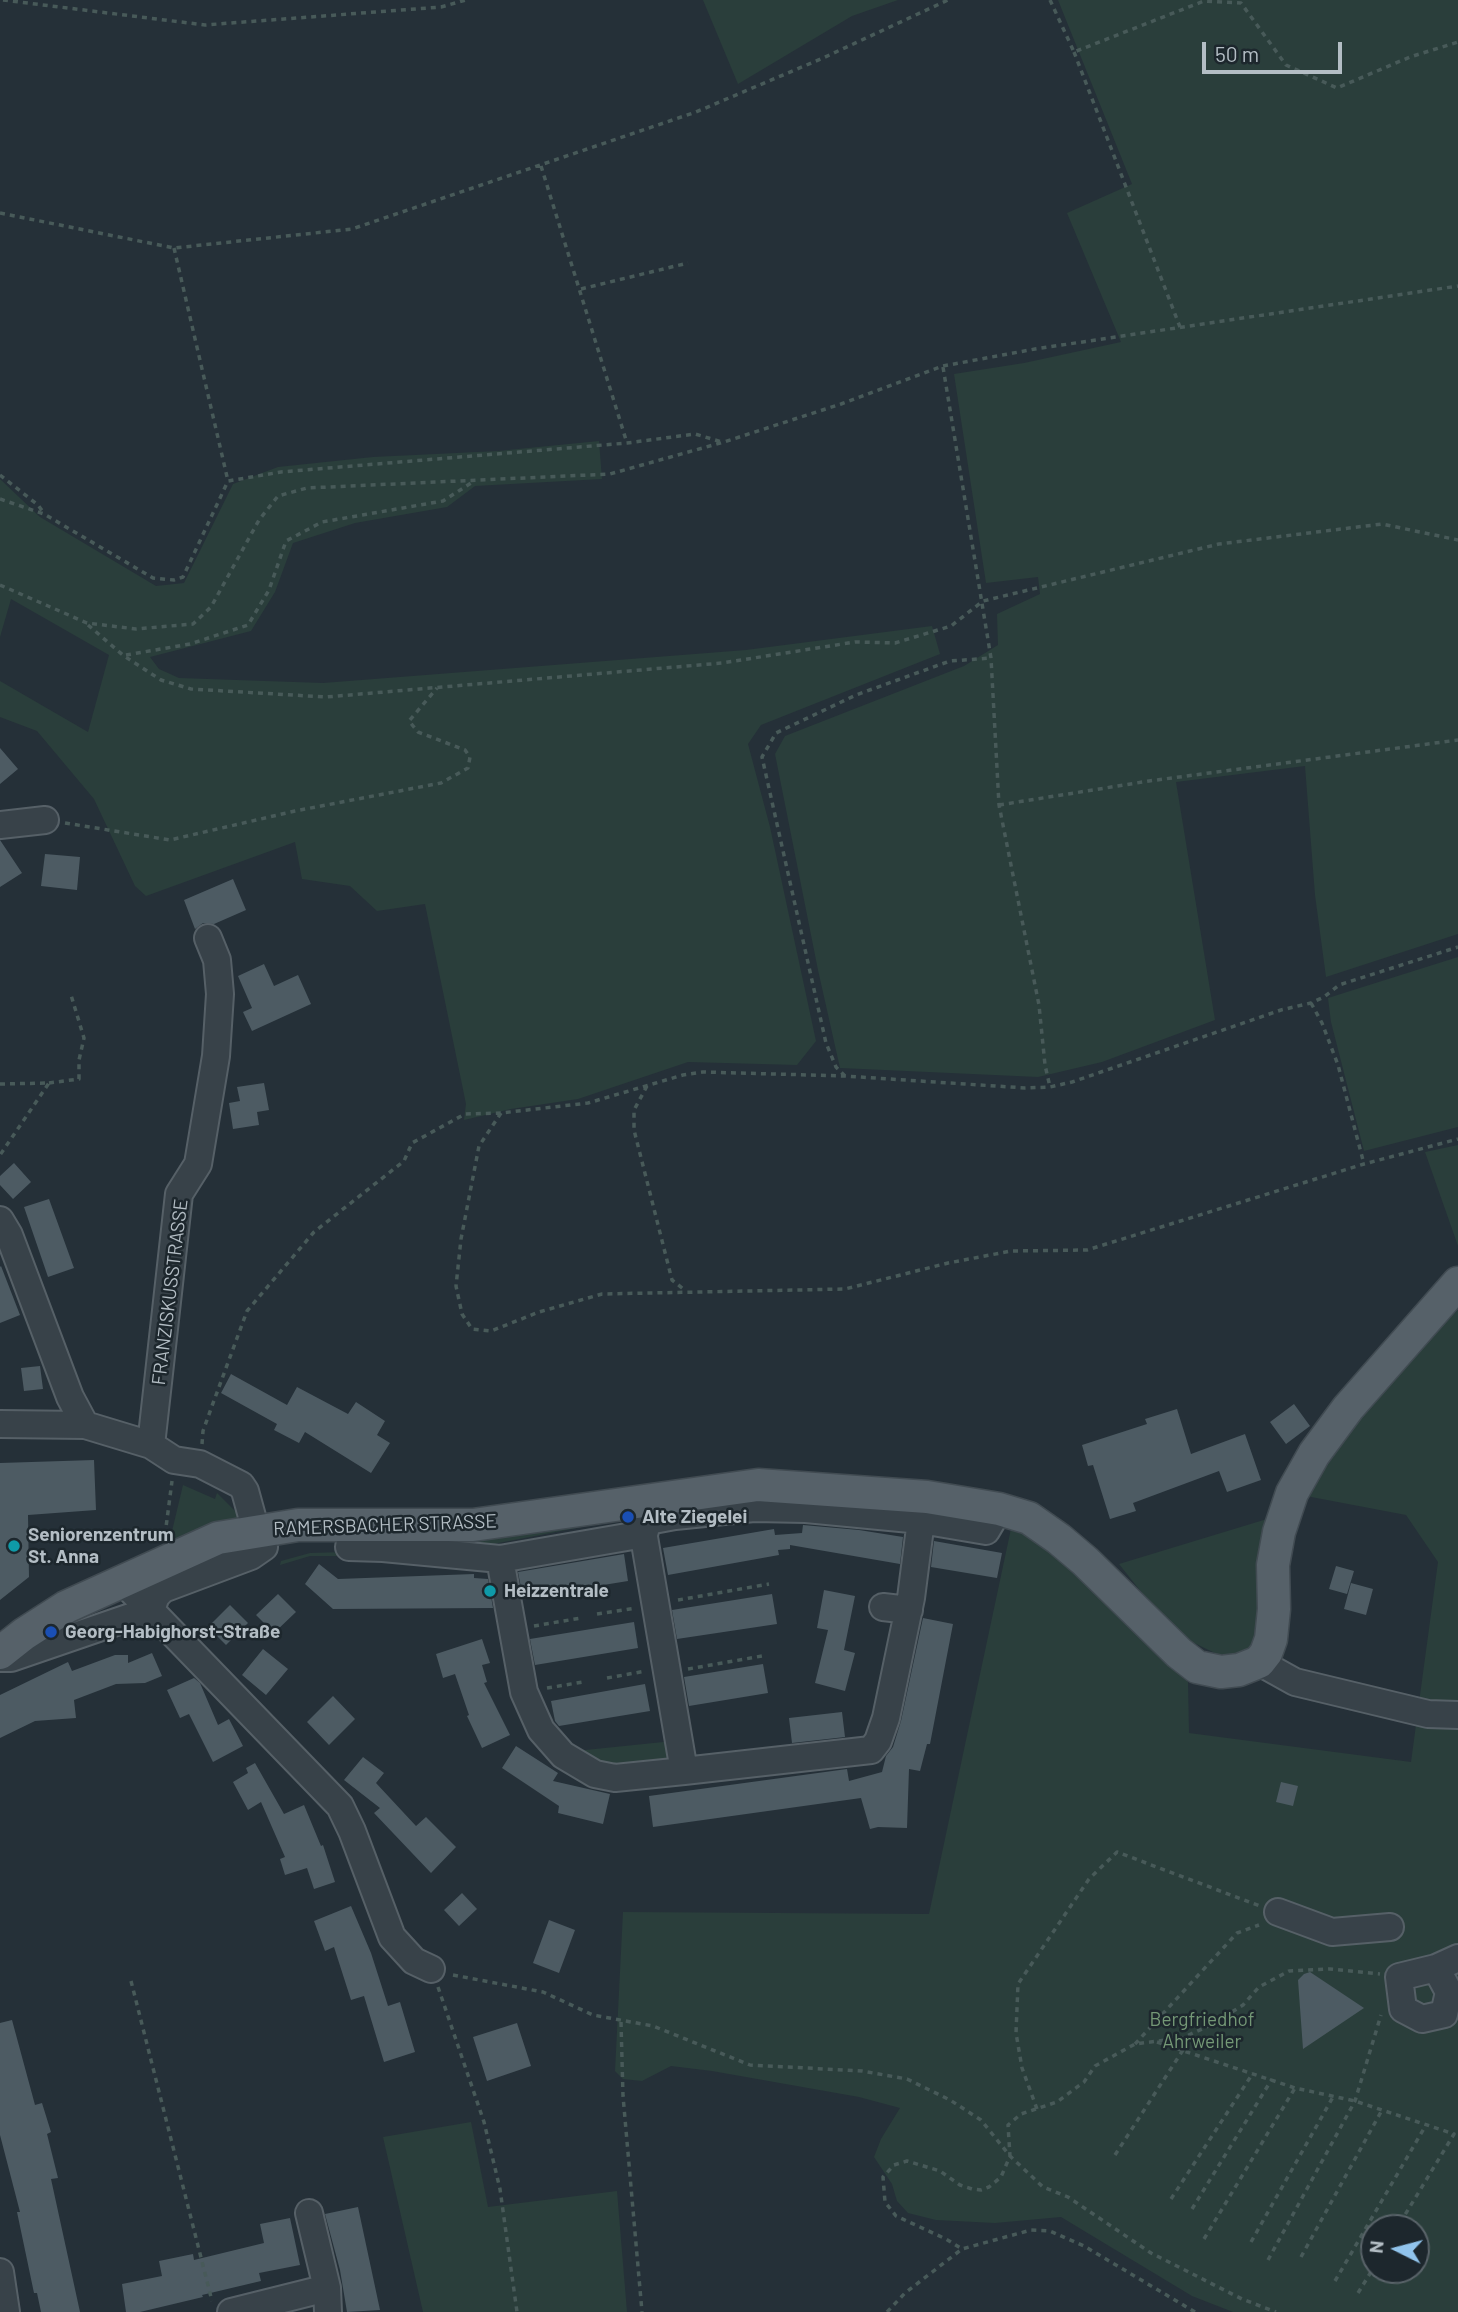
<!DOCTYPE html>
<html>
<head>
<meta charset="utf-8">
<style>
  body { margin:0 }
  #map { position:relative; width:1458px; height:2312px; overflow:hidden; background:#253038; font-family:Barlow,sans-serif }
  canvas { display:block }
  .north { position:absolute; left:1360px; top:2214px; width:70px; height:70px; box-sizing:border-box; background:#1d272d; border:2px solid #596369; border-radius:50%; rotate:276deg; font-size:19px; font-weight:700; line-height:28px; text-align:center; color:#b3bdc4 }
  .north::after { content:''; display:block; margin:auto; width:24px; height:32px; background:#91c4ec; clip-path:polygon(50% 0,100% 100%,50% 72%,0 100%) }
  .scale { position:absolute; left:1202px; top:42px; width:140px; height:32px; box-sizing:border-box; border:4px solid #b3bdc4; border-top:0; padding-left:9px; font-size:21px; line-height:24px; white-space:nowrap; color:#b3bdc4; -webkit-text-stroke:5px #1d272d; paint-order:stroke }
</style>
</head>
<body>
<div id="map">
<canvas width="1458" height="2312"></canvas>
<div class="north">N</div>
<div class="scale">50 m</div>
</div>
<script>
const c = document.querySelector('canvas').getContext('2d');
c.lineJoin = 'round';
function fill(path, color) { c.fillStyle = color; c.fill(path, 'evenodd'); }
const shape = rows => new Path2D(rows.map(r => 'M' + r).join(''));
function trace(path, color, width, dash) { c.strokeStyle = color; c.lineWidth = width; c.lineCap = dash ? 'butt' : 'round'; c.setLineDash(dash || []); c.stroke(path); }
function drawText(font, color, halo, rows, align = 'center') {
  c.font = font + ' Barlow,sans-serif'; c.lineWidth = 5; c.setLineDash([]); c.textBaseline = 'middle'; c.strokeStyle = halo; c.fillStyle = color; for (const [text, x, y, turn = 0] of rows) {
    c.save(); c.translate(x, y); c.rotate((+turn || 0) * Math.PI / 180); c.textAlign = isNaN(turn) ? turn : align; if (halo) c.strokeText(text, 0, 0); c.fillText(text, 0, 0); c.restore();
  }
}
fill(shape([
  [703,0,898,0,852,16,738,84],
  [1058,0,1458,0,1458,934,1326,977,1315,895,1305,766,1176,782,1215,1020,1102,1062,1038,1077,840,1068,818,970,775,754,785,736,964,666,998,645,997,614,1040,594,1038,577,986,583,954,374,1024,363,1121,342,1067,213,1132,184],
  [599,441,602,479,475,486,447,507,355,523,293,543,275,592,251,631,150,657,159,669,179,678,323,683,746,650,932,626,940,654,761,725,748,744,770,827,816,1041,797,1065,688,1062,578,1099,511,1109,464,1120,466,1104,425,904,377,911,350,886,302,879,295,842,146,896,135,886,94,799,37,731,0,717,0,681,88,732,109,655,11,599,0,637,0,479,40,517,156,586,184,583,233,484,278,467,373,457,498,451],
  [1458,957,1458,1127,1364,1151,1331,1022,1328,998],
  [1458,1145,1458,1246,1425,1152],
  [1458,1310,1458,2312,1233,2312,1192,2296,1061,2217,995,2223,936,2220,908,2213,897,2201,892,2184,874,2157,881,2139,900,2108,859,2097,712,2071,671,2066,642,2081,623,2079,615,2071,623,1912,929,1914,1012,1524,1071,1565,1146,1643,1188,1682,1189,1733,1411,1762,1438,1562,1406,1515,1306,1496,1384,1384],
  [1374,2228,1416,2228,1416,2270,1374,2270],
  [183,1485,215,1499,217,1493,240,1516,211,1531,168,1548],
  [611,1515,613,1521,488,1545,372,1537,372,1532,488,1539],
  [1267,1519,1259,1637,1252,1650,1237,1656,1217,1654,1192,1642,1161,1617,1119,1564],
  [345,1552,344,1556,310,1556,280,1565,281,1561,310,1553],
  [673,1741,676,1769,616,1773,566,1752],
  [471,2122,488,2207,617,2191,627,2312,423,2312,383,2137]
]), '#2a3e3b');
fill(shape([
  [0,748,18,769,0,784],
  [0,840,22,873,0,887],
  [45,854,80,857,77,890,41,886],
  [233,879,246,910,214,924,203,923,195,929,184,900],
  [264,964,274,986,298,975,311,1004,252,1031,243,1012,252,1008,238,976],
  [264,1083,269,1110,257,1112,259,1125,233,1129,229,1103,240,1101,237,1087],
  [14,1163,31,1182,13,1199,0,1185,0,1176],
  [49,1199,74,1268,48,1277,24,1207],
  [1,1266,20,1315,0,1323,0,1267],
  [40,1366,43,1389,24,1391,21,1368],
  [231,1374,287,1405,297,1387,348,1414,356,1402,385,1421,377,1435,390,1443,371,1473,305,1432,299,1443,274,1430,277,1424,221,1393],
  [1294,1404,1310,1426,1286,1444,1270,1422],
  [1177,1409,1191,1454,1245,1434,1261,1480,1227,1492,1219,1471,1133,1503,1136,1511,1110,1519,1093,1465,1088,1466,1082,1445,1147,1424,1145,1419],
  [94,1460,96,1510,28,1515,29,1577,0,1600,0,1463],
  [803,1525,859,1530,903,1537,900,1564,790,1545,790,1549,778,1550,779,1555,668,1575,663,1548,774,1529,775,1535,802,1533],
  [934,1541,1002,1553,997,1578,931,1567],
  [624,1554,628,1581,523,1598,518,1572],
  [319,1564,338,1579,474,1574,474,1578,488,1579,493,1608,333,1609,305,1584],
  [1336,1566,1354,1571,1347,1594,1329,1589],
  [1351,1583,1373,1589,1366,1615,1344,1609],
  [824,1590,855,1596,844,1650,855,1653,845,1691,815,1683,828,1630,817,1628],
  [278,1594,296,1612,274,1633,256,1615],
  [772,1594,777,1624,677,1639,672,1610],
  [230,1605,248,1623,226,1645,208,1627],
  [923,1618,953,1624,930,1744,927,1744,920,1771,909,1769,907,1828,878,1827,870,1829,861,1798,653,1827,649,1796,847,1769,849,1781,882,1772,886,1756,893,1747,901,1721],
  [634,1622,638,1648,535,1665,530,1639],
  [482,1639,490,1663,482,1665,487,1682,484,1683,510,1735,482,1748,467,1716,469,1715,455,1674,443,1678,436,1654],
  [263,1649,288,1669,266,1695,242,1675],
  [152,1653,162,1676,145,1683,116,1684,74,1700,76,1718,35,1721,0,1738,0,1695,68,1662,72,1671,115,1655,128,1655,128,1663],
  [763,1664,768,1693,689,1706,684,1677],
  [194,1678,200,1683,218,1725,229,1719,243,1746,213,1762,189,1714,180,1718,167,1690],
  [645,1684,650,1711,559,1726,555,1721,551,1701],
  [333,1696,355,1719,329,1745,307,1722],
  [842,1712,845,1737,792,1743,789,1718],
  [516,1746,558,1773,553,1781,610,1794,603,1824,558,1813,559,1806,502,1768],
  [363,1757,384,1773,376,1783,416,1826,426,1817,456,1847,431,1873,374,1813,380,1808,344,1780],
  [255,1763,284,1814,304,1805,321,1846,323,1845,335,1882,314,1889,307,1868,285,1875,280,1859,285,1857,261,1802,248,1810,233,1782,248,1773,246,1768],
  [1281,1782,1298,1786,1293,1806,1276,1802],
  [462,1893,477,1909,459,1926,444,1910],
  [351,1906,371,1953,388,2006,400,2002,415,2052,384,2062,364,1996,351,2000,334,1947,325,1951,314,1921],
  [549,1920,575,1930,559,1973,533,1963],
  [1310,1972,1364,2008,1303,2049,1298,1980,1304,1974],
  [12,2020,35,2105,42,2103,51,2132,47,2134,58,2178,51,2179,80,2312,41,2312,37,2293,34,2293,17,2212,20,2212,0,2135,0,2023],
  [517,2023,531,2066,487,2081,473,2037],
  [358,2207,380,2310,347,2312,340,2270,325,2214],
  [290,2218,300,2265,259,2273,261,2281,202,2295,203,2297,140,2312,126,2312,122,2284,162,2276,159,2261,193,2254,194,2260,264,2243,260,2224]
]), '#4d5b63');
const minor = shape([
  [0,825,45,820],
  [0,1220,9,1235,70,1397,85,1425],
  [0,1424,85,1425,151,1445,174,1460,200,1464,241,1485,245,1491,256,1531],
  [151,1445,179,1194,198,1164,216,1056,220,994,217,960,208,938],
  [638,1502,684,1771,871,1750,878,1741,886,1718,911,1598,921,1520,806,1509,754,1508,675,1516,648,1521,644,1534],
  [921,1520,986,1531,999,1509],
  [644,1534,500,1559,524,1692,541,1730,563,1755,595,1774,615,1778,684,1771],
  [349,1547,383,1548,500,1559],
  [126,1580,132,1591,340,1806,352,1831,392,1937,414,1961,431,1969],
  [883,1607,909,1610],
  [0,1658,11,1658,151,1610,156,1596,163,1589,251,1556,264,1547],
  [1259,1662,1295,1682,1428,1714,1458,1715],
  [1278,1912,1332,1932,1390,1927],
  [1436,1968,1449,1992,1444,2014,1422,2019,1403,2009,1399,1977,1436,1968,1458,1958],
  [309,2213,327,2288,328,2312],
  [0,2272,6,2312],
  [231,2312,327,2288]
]);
const major = shape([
  [0,1653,24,1634,66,1607,218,1538,298,1525,473,1525,758,1485,927,1497,999,1509,1029,1518,1059,1539,1085,1561,1179,1653,1197,1667,1221,1672,1239,1670,1259,1662,1266,1653,1271,1639,1274,1609,1273,1565,1279,1532,1292,1493,1314,1454,1348,1408,1458,1283]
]);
trace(minor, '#566067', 30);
trace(major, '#414b52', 35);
trace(shape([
  [3,0,205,25,441,7,466,0],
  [1050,0,1074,52,1204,1,1241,3,1286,65,1337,88,1410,57,1458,42],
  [1074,52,1180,327],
  [541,166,627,443],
  [0,213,174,248,352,229,696,112,823,58,948,0],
  [174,248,228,481],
  [581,289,688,263],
  [943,367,991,658,999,805,1039,1005,1045,1065,1050,1087],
  [0,475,38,505,43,512],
  [0,499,44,514,153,578,174,580,183,577,228,481,281,472,627,443,695,434,722,442],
  [0,585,87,623,136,629,193,624,211,607,259,520,278,496,307,488,610,474,724,442,841,404,943,366,1035,349,1458,286],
  [88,625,124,656,161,680,191,689,326,697,722,663,855,642,895,643,951,626,983,601,1219,544,1382,524,1458,540],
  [126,655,190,644,248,625,269,590,286,541,322,522,443,501,471,483],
  [999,805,1149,781,1458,740],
  [65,823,170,840,295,811,441,783,468,768,470,757,465,750,418,732,409,721,437,688],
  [1311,1003,1322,1023,1338,1065,1364,1164],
  [845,1076,836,1067,826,1043,762,757,776,733,856,695,950,661,991,658],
  [49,1083,79,1079,79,1060,84,1038,71,995],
  [0,1084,49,1083,0,1155],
  [647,1086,634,1110,634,1130,672,1280,686,1291],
  [501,1113,479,1146,461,1239,456,1286,462,1314,472,1329,491,1331,539,1312,602,1294,845,1289,948,1263,1011,1251,1087,1250,1364,1164,1458,1139],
  [202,1444,203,1431,212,1406,247,1311,314,1232,404,1161,412,1143,465,1114,501,1113,588,1103,683,1075,703,1072,845,1076,1025,1088,1050,1087,1072,1082,1281,1010,1311,1003,1324,997,1339,985,1458,947],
  [165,1535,172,1481],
  [678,1600,769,1584],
  [597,1614,636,1608],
  [534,1626,581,1618],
  [688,1669,762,1656],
  [607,1678,646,1671],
  [547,1688,583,1682],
  [453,1975,543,1992,593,2015,653,2026,750,2065,862,2071,907,2079,950,2100,981,2120,1010,2156,1043,2187,1068,2197,1151,2253,1242,2299,1276,2312],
  [131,1981,212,2301],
  [438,1987,484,2122,500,2189,517,2312],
  [621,2022,623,2096,642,2312],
  [1157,2042,1295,2088,1355,2101,1454,2134,1397,2228],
  [1135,2044,1237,1933,1259,1925],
  [1037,2109,1022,2068,1016,2033,1018,1984,1089,1879,1117,1852,1260,1906],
  [1115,2155,1183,2050],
  [1171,2199,1253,2073],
  [1192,2209,1272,2079],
  [1204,2239,1295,2088],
  [1251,2242,1333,2097],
  [1301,2257,1382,2110],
  [1268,2260,1355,2101,1381,2015],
  [1335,2281,1426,2125],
  [1358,2293,1374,2267],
  [887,2312,905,2293,962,2249],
  [1195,2312,1084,2246,1050,2231,1031,2230,962,2249,946,2239,896,2216,885,2202,883,2177,894,2165,907,2161,940,2171,960,2185,972,2189,981,2190,989,2187,1001,2177,1010,2156,1008,2125,1021,2114,1057,2102,1084,2082,1095,2066,1135,2044,1182,2038,1213,2024,1243,2005,1259,1987,1289,1971,1330,1969,1380,1974]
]), '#485a59', 3.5, [5, 5]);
trace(minor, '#384249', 26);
trace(major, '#566169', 32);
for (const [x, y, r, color] of [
  [628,1517,7,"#1a4fb4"],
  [14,1546,7,"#0f9aa8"],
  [490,1591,7,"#0f9aa8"],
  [51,1632,7,"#1a4fb4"]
]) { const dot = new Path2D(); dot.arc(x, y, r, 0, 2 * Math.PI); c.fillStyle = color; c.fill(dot); trace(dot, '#1d272d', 2.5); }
drawText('19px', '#b3bdc4', '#1d272d', [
  ["FRANZISKUSSTRASSE",170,1292,-83],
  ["RAMERSBACHER STRASSE",385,1525,-2]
]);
drawText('bold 19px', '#b3bdc4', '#1d272d', [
  ["Alte Ziegelei",642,1517],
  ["Seniorenzentrum",28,1535],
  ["St. Anna",28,1557],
  ["Heizzentrale",504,1591],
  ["Georg-Habighorst-Straße",65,1632]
], 'left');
drawText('19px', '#749876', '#1d272d', [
  ["Bergfriedhof",1202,2020],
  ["Ahrweiler",1202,2042]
]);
</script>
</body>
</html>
